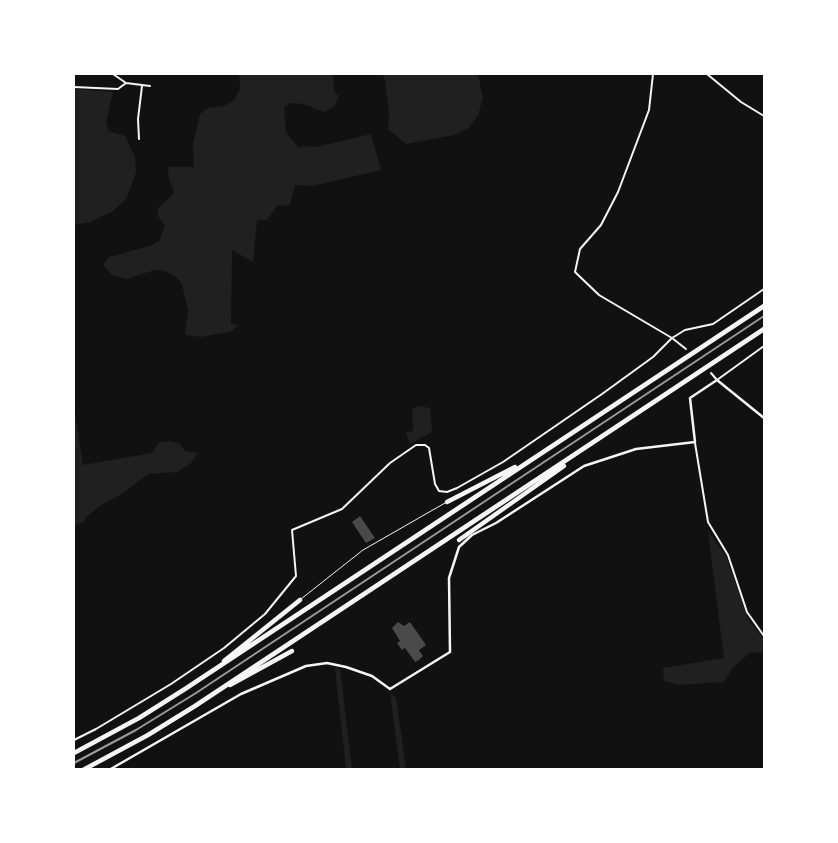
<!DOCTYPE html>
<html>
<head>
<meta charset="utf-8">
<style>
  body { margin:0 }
  #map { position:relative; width:838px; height:843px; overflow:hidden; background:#111; font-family:"Source Sans 3",sans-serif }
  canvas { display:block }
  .frame { position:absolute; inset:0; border:75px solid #fff; pointer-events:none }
</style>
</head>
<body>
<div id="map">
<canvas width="838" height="843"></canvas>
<div class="frame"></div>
</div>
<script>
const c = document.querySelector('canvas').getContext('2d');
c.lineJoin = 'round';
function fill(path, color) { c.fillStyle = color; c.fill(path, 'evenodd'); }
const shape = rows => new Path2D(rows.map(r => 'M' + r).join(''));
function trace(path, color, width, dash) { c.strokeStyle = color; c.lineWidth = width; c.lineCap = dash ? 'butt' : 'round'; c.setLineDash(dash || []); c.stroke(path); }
fill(shape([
  [239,74,333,74,334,92,339,96,335,106,324,112,304,104,290,103,284,107,286,132,299,148,304,146,315,147,371,134,381,170,312,186,295,185,290,205,277,206,267,220,257,220,253,262,232,250,231,324,238,324,233,331,201,337,185,335,188,311,182,284,176,277,165,271,155,270,126,279,112,275,103,265,109,257,150,246,159,241,165,226,158,216,158,208,171,196,174,191,169,180,168,167,194,167,193,144,200,114,208,108,224,106,233,101,240,89],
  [382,74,478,74,483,98,478,115,468,129,454,135,406,144,388,129,389,114,385,80],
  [74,89,113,92,106,122,109,131,125,136,135,157,136,172,127,198,112,212,90,222,74,225],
  [418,406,430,408,432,432,410,444,406,432,413,431,412,409],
  [74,407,83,465,152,453,159,442,169,441,180,444,185,451,198,453,191,463,177,472,148,474,122,494,104,503,85,518,85,521,74,526],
  [708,531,726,556,749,621,764,639,764,652,750,653,733,667,724,682,678,685,664,681,663,668,724,658],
  [335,668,340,669,352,769,346,769],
  [390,693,396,697,406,769,400,769]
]), '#202020');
fill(shape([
  [360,516,375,538,366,543,352,522],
  [398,622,404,626,410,622,426,645,419,650,423,656,419,660,415,662,405,648,402,650,397,643,400,641,392,628]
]), '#4a4a4a');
trace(shape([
  [301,599,363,550,445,503]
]), '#f5f5f5', 1);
trace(shape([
  [113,74,126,83,150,86],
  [653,74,649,110,618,192,601,225,580,249,575,272,599,295,672,338,686,349],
  [707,74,741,102,764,116],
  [74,87,118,89,126,83],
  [139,139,138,119,142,86],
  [711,373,717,380,764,346],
  [695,443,708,522,728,555,747,612,764,636],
  [74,740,96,729,171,684,224,648,265,614,296,576,292,530,342,509,390,463,416,445,425,445,429,448,435,484,439,491,447,492,457,488,503,462,602,394,653,357,672,338,685,330,713,324,764,289]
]), '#f5f5f5', 2);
trace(shape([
  [109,770,241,694,306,666,327,663,346,667,372,676,390,689,450,652,449,578,459,547,472,535,496,523,584,466,636,449,695,442,690,398,717,380,764,418]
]), '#f5f5f5', 2.5);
trace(shape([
  [447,502,515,467],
  [459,540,564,466],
  [224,661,300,600],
  [230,685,292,651],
  [74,753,139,718,185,689,764,306],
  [83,770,148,735,195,706,764,329]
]), '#f5f5f5', 4.5);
trace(shape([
  [74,763,136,730,196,693,764,316]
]), '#9a9a9a', 2);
</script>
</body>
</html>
